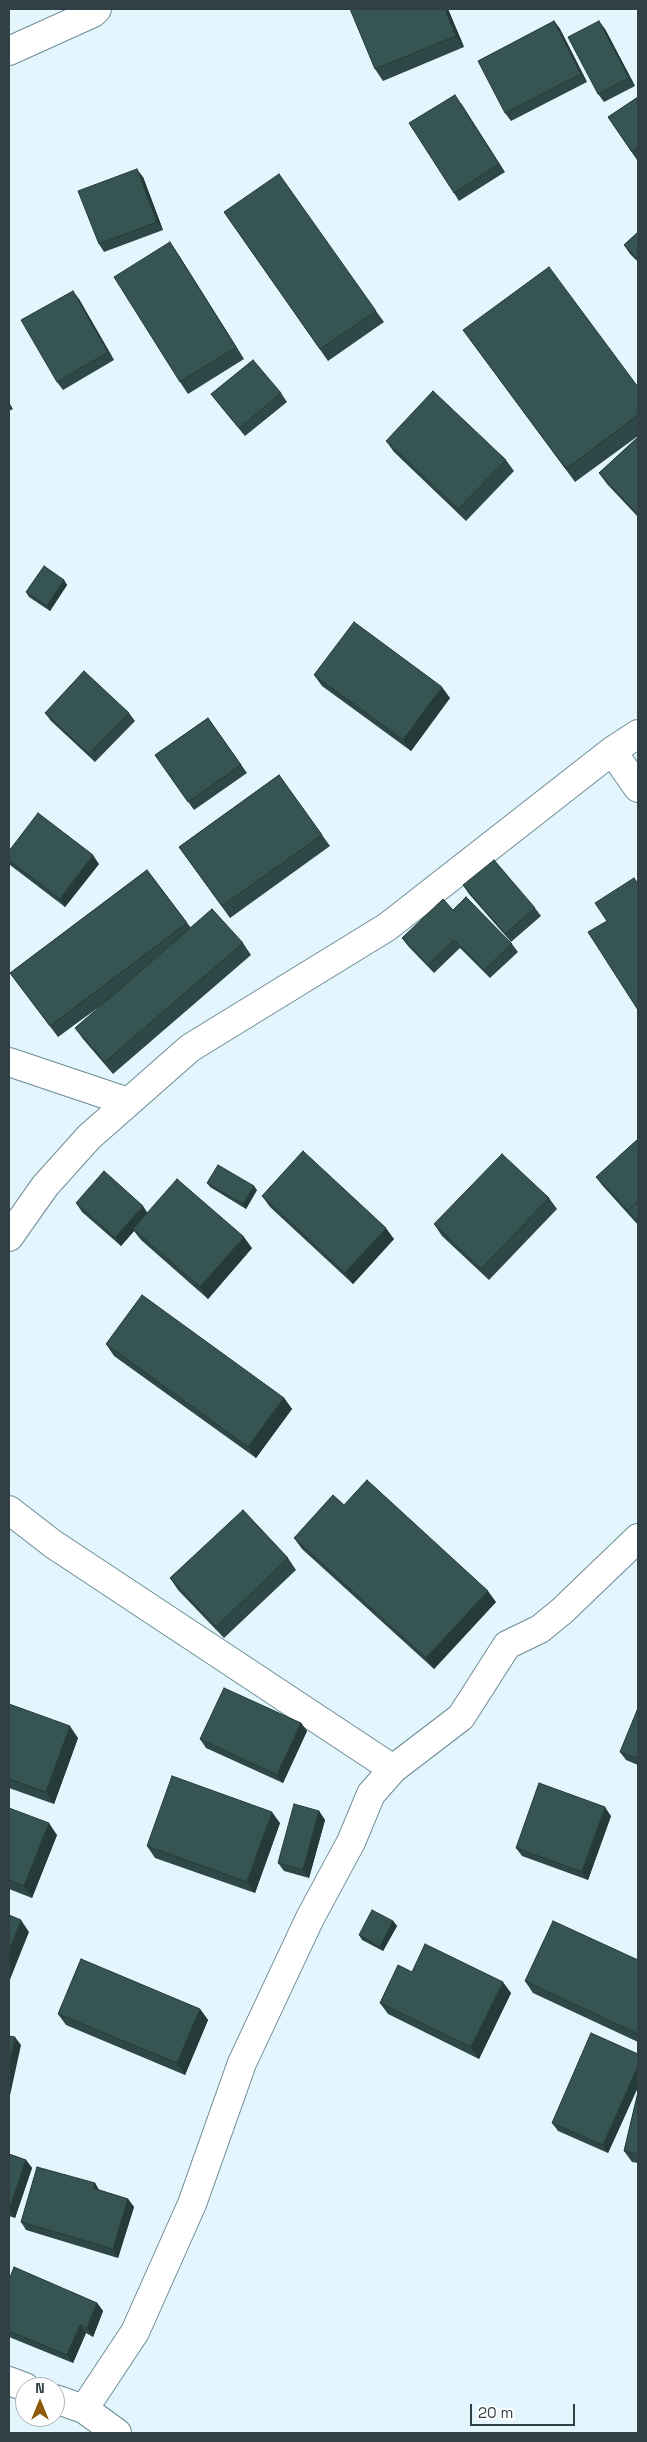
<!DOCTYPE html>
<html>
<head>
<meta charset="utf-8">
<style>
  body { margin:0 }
  #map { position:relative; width:647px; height:2442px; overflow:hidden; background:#e3f6fd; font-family:"Space Grotesk",sans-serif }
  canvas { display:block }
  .frame { position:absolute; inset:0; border:10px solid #323f44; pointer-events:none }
  .north { position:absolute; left:15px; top:2377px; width:50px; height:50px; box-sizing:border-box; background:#fff; border:1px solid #adb2b4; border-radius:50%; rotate:0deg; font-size:14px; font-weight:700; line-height:20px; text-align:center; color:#323f44 }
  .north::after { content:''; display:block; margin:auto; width:18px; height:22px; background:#8e580c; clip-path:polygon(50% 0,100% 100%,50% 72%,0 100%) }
  .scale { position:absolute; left:470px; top:2404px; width:105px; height:22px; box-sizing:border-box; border:2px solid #323f44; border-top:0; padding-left:6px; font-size:15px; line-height:18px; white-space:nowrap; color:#323f44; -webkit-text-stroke:4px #fff; paint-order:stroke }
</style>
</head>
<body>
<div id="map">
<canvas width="647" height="2442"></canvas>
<div class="frame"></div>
<div class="north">N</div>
<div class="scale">20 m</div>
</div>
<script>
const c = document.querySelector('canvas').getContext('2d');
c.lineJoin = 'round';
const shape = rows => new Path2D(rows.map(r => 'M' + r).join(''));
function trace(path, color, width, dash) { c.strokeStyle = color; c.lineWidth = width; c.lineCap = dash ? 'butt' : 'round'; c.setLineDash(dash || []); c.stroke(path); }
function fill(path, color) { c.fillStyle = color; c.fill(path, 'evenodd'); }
const minor = shape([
  [9,51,93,13,97,9],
  [612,751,638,788],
  [9,1062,128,1102],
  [9,1237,45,1186,89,1137,190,1048,387,927,612,751,638,734],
  [9,1510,53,1544,393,1769],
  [9,2381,25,2387],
  [55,2399,84,2409,117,2433],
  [84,2409,135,2332,192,2204,242,2063,310,1918,351,1842,371,1794,393,1769,461,1717,507,1645,540,1629,562,1611,638,1538]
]);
trace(minor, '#6e8b96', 30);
trace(minor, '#fff', 28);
fill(shape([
  [448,9,464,47,383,81,375,69],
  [554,21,560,29,587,82,511,121,505,113],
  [605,29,635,86,604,102,598,94],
  [638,97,638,160,637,160,608,117],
  [461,103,505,172,459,201,454,193],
  [143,177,163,230,104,252,99,244],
  [224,212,376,311,384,322,328,361],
  [638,232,638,262,630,254,624,245],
  [178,254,244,359,188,394,180,382],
  [79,299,114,360,63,390,57,382],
  [463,330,638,387,638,436,575,482],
  [281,393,287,402,245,436,217,402,211,394],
  [9,402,13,409,9,411],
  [638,437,638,517,607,484,599,473],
  [386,441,506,460,514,471,466,521,394,452],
  [64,580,67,585,50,611,29,597,26,592],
  [314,675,450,698,411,751,322,686],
  [45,713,129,713,135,721,95,762,51,721],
  [208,718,247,773,194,810,155,755],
  [279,775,330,846,230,918,179,847],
  [9,851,99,864,65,907,10,865,9,863],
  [147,870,191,928,243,943,251,955,113,1074,83,1039,75,1028,103,1004,58,1037,10,973],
  [463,885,535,908,541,916,511,942,469,894],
  [453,910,512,944,518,952,490,978,460,948,434,973,408,946,402,938],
  [638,1139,638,1225,602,1185,596,1177],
  [207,1183,257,1190,246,1209,210,1187],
  [262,1196,394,1239,353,1284,270,1207],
  [549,1198,557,1209,489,1280,442,1236,434,1224],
  [76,1203,147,1212,252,1248,208,1299,141,1240,134,1231,121,1246,82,1212],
  [106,1344,284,1398,292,1409,256,1458,114,1356],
  [344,1505,496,1602,434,1669,302,1549,294,1538],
  [288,1558,296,1570,224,1638,178,1590,170,1578],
  [9,1704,78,1738,54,1804,9,1788],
  [638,1708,638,1765,626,1760,620,1752],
  [301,1723,307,1731,283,1783,206,1748,200,1739],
  [9,1808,57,1835,32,1898,9,1889],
  [319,1811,325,1820,309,1878,284,1871,278,1863],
  [611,1816,588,1880,522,1856,516,1848],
  [280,1823,255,1893,155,1858,147,1846],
  [393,1921,397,1926,383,1951,362,1940,359,1935],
  [638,1960,638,2042,533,1993,525,1981],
  [412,1972,511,1993,479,2059,388,2014,380,2003],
  [200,2009,208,2020,185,2075,66,2025,58,2014],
  [638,2054,638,2087,608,2153,558,2131,552,2123],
  [638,2092,638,2163,632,2162,624,2151],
  [9,2154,26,2160,32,2168,15,2218,9,2216],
  [95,2183,99,2190,128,2199,134,2207,118,2258,26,2230,21,2222],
  [9,2280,97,2303,103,2311,93,2337,86,2333,73,2363,9,2337]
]), '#2e4847');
fill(shape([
  [445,9,448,9,464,47,456,36],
  [554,21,560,29,587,82,581,74],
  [599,21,605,29,635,86,629,78],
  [137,169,143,177,163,230,157,222],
  [170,242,178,254,244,359,236,347],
  [73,291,79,299,114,360,108,352],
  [64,580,67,585,50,611,47,606],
  [442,687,450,698,411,751,403,740],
  [93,855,99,864,65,907,60,899],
  [254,1186,257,1190,246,1209,243,1204],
  [143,1206,149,1215,133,1229,134,1231,121,1246,115,1238],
  [386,1228,394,1239,353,1284,345,1273],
  [244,1237,252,1248,208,1299,200,1287],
  [284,1398,292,1409,256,1458,248,1447],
  [488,1591,496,1602,434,1669,426,1658],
  [301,1723,307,1731,283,1783,277,1775],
  [70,1726,78,1738,54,1804,46,1792],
  [605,1807,611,1816,588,1880,582,1872],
  [319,1811,325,1820,309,1878,303,1870],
  [272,1812,280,1823,255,1893,247,1882],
  [49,1823,57,1835,32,1898,24,1886],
  [21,1920,29,1932,9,1982,9,1950],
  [393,1921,397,1926,383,1951,380,1947],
  [503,1982,511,1993,479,2059,471,2047],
  [200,2009,208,2020,185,2075,177,2063],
  [15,2037,21,2045,9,2100,9,2065],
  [638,2066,638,2087,608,2153,603,2145],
  [26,2160,32,2168,15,2218,9,2210],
  [95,2183,100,2192,93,2188],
  [128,2199,134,2207,118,2258,113,2249],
  [97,2303,103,2311,93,2337,87,2328],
  [80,2325,86,2333,73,2363,67,2355]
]), '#253b39');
const building = shape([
  [350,9,445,9,456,36,375,69,350,9],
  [554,21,581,74,505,113,478,61,554,21],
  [599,21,629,78,598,94,568,37,599,21],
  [455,95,499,164,454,193,409,123,455,95],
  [638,97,638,147,632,152,608,117,638,97],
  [137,169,157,222,99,244,78,191,137,169],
  [279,174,376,311,320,349,224,212,279,174],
  [638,232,638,260,624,245,638,232],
  [170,242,236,347,180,382,114,277,170,242],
  [549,267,638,387,638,415,566,469,463,330,549,267],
  [73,291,108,352,57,382,21,320,73,291],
  [253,360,281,393,239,428,211,394,253,360],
  [433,391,506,460,458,509,386,441,433,391],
  [638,437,638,515,599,473,638,437],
  [44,566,64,580,47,606,26,592,44,566],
  [354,622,442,687,403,740,314,675,354,622],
  [84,671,129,713,89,754,45,713,84,671],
  [208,718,241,765,188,802,155,755,208,718],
  [279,775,322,835,222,906,179,847,279,775],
  [38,813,93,855,60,899,9,860,9,851,38,813],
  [494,860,535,908,505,934,463,885,494,860],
  [147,870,187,923,50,1026,10,973,147,870],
  [634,878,638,884,638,1010,588,932,607,921,595,903,634,878],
  [466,897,512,944,484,970,454,940,428,965,402,938,443,899,453,910,466,897],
  [212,909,243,943,105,1062,75,1028,212,909],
  [638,1139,638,1201,628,1211,596,1177,638,1139],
  [303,1151,386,1228,345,1273,262,1196,303,1151],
  [502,1154,549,1198,481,1269,434,1224,502,1154],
  [218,1165,254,1186,243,1204,207,1183,218,1165],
  [104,1171,143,1206,115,1238,76,1203,104,1171],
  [177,1179,244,1237,200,1287,133,1229,177,1179],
  [638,1201,638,1222,628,1211,638,1201],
  [142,1295,284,1398,248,1447,106,1344,142,1295],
  [367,1480,488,1591,426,1658,294,1538,333,1495,344,1505,367,1480],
  [243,1510,288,1558,216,1627,170,1578,243,1510],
  [224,1688,301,1723,277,1775,200,1739,224,1688],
  [9,1704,70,1726,46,1792,9,1779,9,1704],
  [638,1708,638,1759,620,1752,638,1708],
  [172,1776,272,1812,247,1882,147,1846,172,1776],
  [539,1783,605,1807,582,1872,516,1848,539,1783],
  [294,1804,319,1811,303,1870,278,1863,294,1804],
  [9,1808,49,1823,24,1886,9,1880,9,1808],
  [372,1910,393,1921,380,1947,359,1935,372,1910],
  [9,1915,21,1920,9,1950,9,1915],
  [553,1921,638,1960,638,2034,525,1981,553,1921],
  [425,1944,503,1982,471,2047,380,2003,398,1965,412,1972,425,1944],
  [81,1959,200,2009,177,2063,58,2014,81,1959],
  [591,2033,638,2054,638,2066,603,2145,552,2123,591,2033],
  [9,2036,15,2037,9,2065,9,2036],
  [638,2092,638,2154,624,2151,638,2092],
  [9,2154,26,2160,9,2210,9,2154],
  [37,2167,95,2183,93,2188,128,2199,113,2249,21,2222,37,2167],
  [14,2267,97,2303,87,2328,80,2325,67,2355,9,2331,9,2280,14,2267]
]);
fill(building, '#355452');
trace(building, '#253b39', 1);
</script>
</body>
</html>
